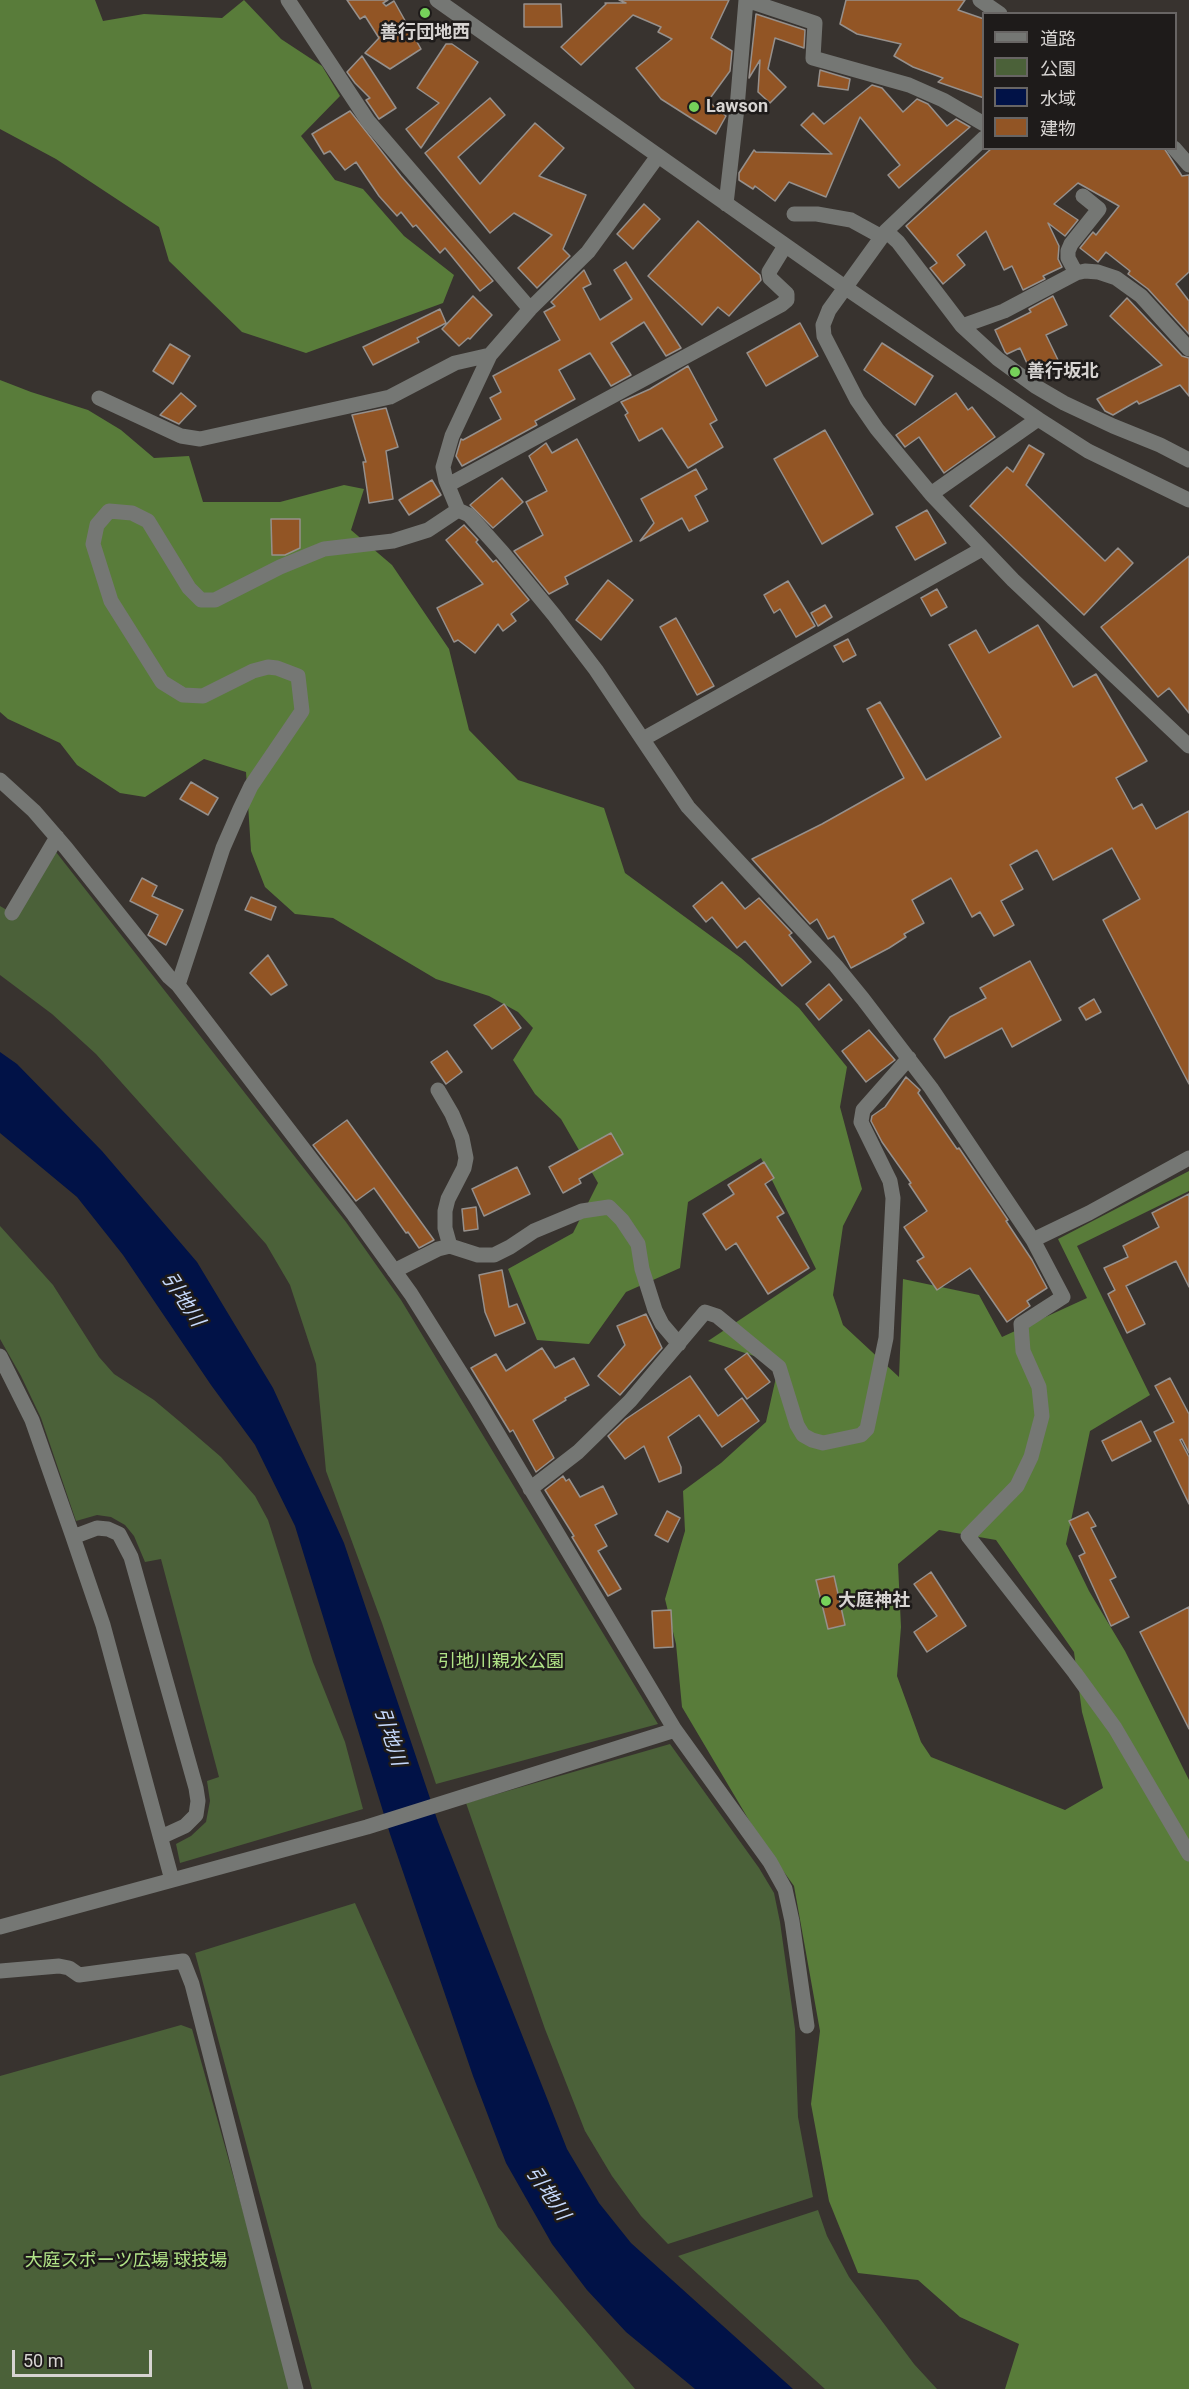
<!DOCTYPE html>
<html>
<head>
<meta charset="utf-8">
<style>
  body { margin:0 }
  #map { position:relative; width:1189px; height:2389px; overflow:hidden; background:#38332f; font-family:Roboto,"Noto Sans JP",sans-serif }
  canvas { display:block }
  .legend { position:absolute; left:982px; top:12px; width:195px; height:138px; box-sizing:border-box; background:#1e1b1a; border:2px solid #686564; margin:0; padding:8px 10px; list-style:none; font-size:18px; color:#d7d4d2 }
  .legend li { display:flex; align-items:center; gap:12px; height:30px }
  .legend b { width:30px; border:2px solid #686564 }
  .scale { position:absolute; left:12px; top:2350px; width:140px; height:27px; box-sizing:border-box; border:3px solid #d7d4d2; border-top:0; padding-left:8px; font-size:18px; line-height:21px; white-space:nowrap; color:#d7d4d2; -webkit-text-stroke:4px #1e1b1a; paint-order:stroke }
</style>
</head>
<body>
<div id="map">
<canvas width="1189" height="2389"></canvas>
<ul class="legend">
<li><b style="height:8px;background:#757774"></b>道路</li>
<li><b style="height:16px;background:#4b6139"></b>公園</li>
<li><b style="height:16px;background:#011247"></b>水域</li>
<li><b style="height:16px;background:#925525"></b>建物</li>
</ul>
<div class="scale">50 m</div>
</div>
<script>
const c = document.querySelector('canvas').getContext('2d');
c.lineJoin = 'round';
function fill(path, color) { c.fillStyle = color; c.fill(path, 'evenodd'); }
const shape = rows => new Path2D(rows.map(r => 'M' + r).join(''));
function trace(path, color, width, dash) { c.strokeStyle = color; c.lineWidth = width; c.lineCap = dash ? 'butt' : 'round'; c.setLineDash(dash || []); c.stroke(path); }
function drawText(font, color, halo, rows, align = 'center') {
  c.font = font + ' Roboto,"Noto Sans JP",sans-serif'; c.lineWidth = 5; c.setLineDash([]); c.textBaseline = 'middle'; c.strokeStyle = halo; c.fillStyle = color; for (const [text, x, y, turn = 0] of rows) {
    c.save(); c.translate(x, y); c.rotate((+turn || 0) * Math.PI / 180); c.textAlign = isNaN(turn) ? turn : align; if (halo) c.strokeText(text, 0, 0); c.fillText(text, 0, 0); c.restore();
  }
}
fill(shape([
  [56,852,346,1222,401,1300,658,1724,436,1784,382,1623,326,1471,316,1364,290,1285,266,1244,96,1054,52,1014,0,975,0,906,17,916],
  [0,1226,53,1285,99,1357,114,1374,154,1400,185,1426,221,1457,255,1496,268,1520,313,1662,345,1742,363,1809,180,1863,176,1844,191,1836,206,1822,210,1801,207,1781,219,1777,161,1559,145,1562,134,1536,125,1525,111,1517,97,1515,76,1521,41,1418,21,1376,0,1339],
  [670,1744,759,1868,774,1893,780,1922,795,2029,798,2117,813,2197,668,2244,641,2216,612,2176,585,2131,545,2029,466,1803],
  [355,1903,498,2227,635,2389,312,2389,195,1953],
  [181,2025,192,2029,293,2389,0,2389,0,2076],
  [818,2210,827,2236,849,2277,914,2364,937,2389,825,2389,678,2256]
]), '#4b6139');
fill(shape([
  [0,0,95,0,103,21,144,14,222,18,244,0,281,39,322,66,340,96,301,136,335,180,363,189,404,236,454,275,443,303,306,353,242,332,169,261,159,227,56,159,0,129],
  [0,380,31,392,88,410,121,430,154,458,189,456,203,502,280,502,344,485,364,489,351,530,392,565,449,649,469,730,518,780,604,808,625,873,741,958,799,1008,847,1067,840,1107,862,1189,843,1226,833,1295,843,1325,899,1377,903,1279,979,1295,1002,1337,1087,1298,1058,1239,1189,1171,1189,1191,1077,1246,1150,1395,1090,1431,1066,1544,1089,1591,1125,1651,1189,1780,1189,2389,1005,2389,1019,2344,960,2317,918,2280,858,2273,829,2201,811,2104,820,2031,794,1886,759,1837,682,1707,676,1644,665,1599,685,1531,683,1491,721,1463,766,1422,779,1364,708,1341,816,1269,761,1158,688,1202,680,1268,626,1292,589,1344,537,1340,508,1269,573,1233,598,1183,561,1119,535,1094,513,1060,533,1028,518,1012,489,996,436,979,333,918,295,914,265,887,251,851,246,772,204,759,145,797,120,793,77,765,60,743,8,719,0,712],
  [939,1530,996,1540,1074,1652,1082,1712,1103,1788,1065,1810,931,1757,921,1742,897,1676,901,1627,898,1564]
]), '#597c3a');
fill(shape([
  [0,1052,17,1064,102,1151,197,1262,273,1388,344,1543,438,1822,567,2149,599,2203,631,2243,793,2389,695,2389,626,2332,587,2290,552,2244,506,2163,473,2076,390,1834,295,1526,255,1445,211,1385,123,1255,77,1197,0,1133]
]), '#011247');
const building = shape([
  [347,0,388,0,383,3,386,6,394,1,421,49,390,69,365,53,379,38,365,16,360,19,347,0],
  [619,0,729,0,711,38,732,51,730,71,708,101,726,116,716,134,661,99,636,68,672,39,658,32,661,27,633,15,581,65,561,47,606,4,605,3,626,3,619,0],
  [846,0,965,0,958,10,984,19,984,98,938,82,943,78,913,67,894,56,901,44,857,34,840,24,846,0],
  [524,4,561,4,562,27,524,27,524,4],
  [756,14,805,30,804,48,775,38,768,69,786,87,770,103,758,92,760,60,749,78,756,14],
  [446,44,452,44,478,62,421,148,406,129,439,103,417,88,446,44],
  [362,56,396,108,379,119,366,100,370,98,355,83,347,72,362,56],
  [820,70,850,79,848,90,818,86,820,70],
  [872,85,882,88,903,112,917,99,928,104,947,126,956,119,970,127,899,188,888,175,900,165,860,117,826,197,789,182,775,201,755,186,753,189,739,180,739,173,754,150,756,152,832,154,801,125,813,113,824,124,872,85],
  [490,98,505,115,458,157,480,184,535,123,564,148,539,176,586,195,563,249,570,256,537,288,518,268,552,235,514,213,490,233,425,153,490,98],
  [350,111,401,176,493,281,480,291,445,248,440,253,416,225,413,227,401,212,397,216,379,196,356,162,345,170,330,151,324,154,312,134,350,111],
  [992,148,1164,148,1182,176,1189,175,1189,272,1176,284,1189,301,1189,334,1148,289,1128,274,1130,271,1106,252,1098,262,1080,248,1093,232,1096,235,1119,206,1078,183,1054,204,1078,220,1065,236,1048,223,1059,246,1058,259,1062,267,1043,276,1045,279,1023,290,1012,266,1004,270,986,231,957,255,965,265,943,284,930,268,937,263,906,226,992,148],
  [644,204,660,219,633,249,617,234,644,204],
  [698,221,760,275,761,280,729,316,718,307,702,325,648,276,698,221],
  [626,262,681,348,666,356,644,322,611,343,631,375,611,386,590,353,559,370,575,399,535,421,537,425,462,466,456,456,461,439,463,440,501,419,490,398,501,392,493,376,560,340,544,312,555,306,551,302,584,270,591,284,583,288,600,320,632,299,614,270,626,262],
  [473,296,492,315,470,339,468,338,459,346,442,329,473,296],
  [1053,296,1067,325,1046,335,1059,362,1034,373,1030,370,1020,348,1007,354,1005,352,995,330,1031,312,1029,309,1053,296],
  [1127,298,1182,356,1189,358,1189,396,1180,385,1139,404,1137,401,1113,415,1105,411,1097,399,1162,365,1110,316,1127,298],
  [440,309,446,323,417,338,419,342,373,365,363,347,440,309],
  [800,323,818,356,766,386,747,353,800,323],
  [882,343,933,376,915,405,864,370,882,343],
  [170,344,190,356,173,384,153,371,170,344],
  [688,366,717,420,710,424,723,447,688,468,662,428,639,441,625,415,628,413,621,402,650,389,688,366],
  [181,393,196,406,179,424,160,415,181,393],
  [956,393,968,410,972,407,995,437,944,473,919,437,905,447,896,435,956,393],
  [386,408,398,447,386,451,393,499,369,503,363,462,366,462,352,415,386,408],
  [825,430,873,514,822,544,774,459,825,430],
  [577,439,632,541,565,577,568,584,549,594,514,551,543,535,526,502,547,491,529,456,546,443,552,453,577,439],
  [1029,445,1044,454,1026,485,1105,561,1118,548,1133,563,1084,615,970,506,1007,467,1013,472,1029,445],
  [696,469,707,489,695,496,708,521,689,531,682,518,640,541,654,523,641,499,696,469],
  [502,478,523,502,493,528,470,505,502,478],
  [432,480,441,495,409,515,399,500,432,480],
  [927,510,946,543,915,560,896,527,927,510],
  [271,519,300,519,300,548,285,555,272,555,271,519],
  [464,525,478,540,476,542,493,562,496,560,529,600,511,614,516,621,503,631,498,624,475,653,458,640,454,642,437,608,483,584,446,540,464,525],
  [1189,556,1189,713,1169,688,1158,697,1101,627,1189,556],
  [608,580,633,600,601,640,576,620,608,580],
  [788,581,815,626,796,637,780,609,774,613,764,595,788,581],
  [937,589,947,607,931,616,921,598,937,589],
  [825,605,832,617,818,626,811,613,825,605],
  [676,618,714,686,697,695,660,627,676,618],
  [1038,625,1073,687,1096,674,1147,761,1116,778,1133,809,1142,804,1156,829,1189,811,1189,1084,1103,920,1140,899,1112,848,1053,880,1037,850,1010,865,1023,889,1001,901,1014,925,994,936,980,912,972,917,951,878,912,900,924,923,904,934,906,937,889,948,851,968,834,936,828,939,817,919,810,924,752,859,822,824,904,778,867,709,880,702,926,780,1001,737,949,645,976,630,989,653,1038,625],
  [848,639,856,655,843,662,834,646,848,639],
  [191,782,218,798,208,815,180,799,191,782],
  [142,878,157,886,152,896,183,910,166,945,148,935,158,915,130,901,142,878],
  [722,882,745,909,759,898,792,933,789,935,811,962,782,986,745,941,737,948,712,917,706,922,693,906,722,882],
  [251,897,276,907,271,920,245,910,251,897],
  [268,955,287,985,271,995,250,973,268,955],
  [1030,961,1061,1020,1012,1047,1002,1028,945,1058,934,1039,950,1017,986,998,980,988,1030,961],
  [829,984,842,1000,819,1020,806,1004,829,984],
  [1094,999,1101,1012,1086,1020,1079,1008,1094,999],
  [504,1004,521,1028,492,1049,474,1025,504,1004],
  [869,1030,895,1060,866,1082,842,1051,869,1030],
  [447,1051,462,1072,446,1084,431,1062,447,1051],
  [906,1077,920,1090,918,1093,957,1149,959,1148,1008,1220,1006,1221,1032,1260,1047,1288,1027,1301,1030,1306,1007,1322,970,1268,937,1290,917,1261,924,1257,904,1227,927,1211,909,1184,911,1183,882,1142,871,1121,872,1116,885,1107,906,1077],
  [347,1120,434,1240,419,1248,408,1232,406,1233,374,1188,356,1201,313,1145,347,1120],
  [611,1133,623,1154,579,1179,581,1183,563,1193,549,1167,611,1133],
  [764,1162,774,1178,765,1184,784,1213,777,1217,809,1268,768,1294,736,1243,726,1250,703,1214,734,1194,728,1185,764,1162],
  [517,1167,530,1194,484,1216,472,1189,517,1167],
  [1189,1194,1189,1287,1176,1261,1126,1286,1145,1324,1127,1333,1108,1294,1115,1290,1104,1268,1128,1257,1123,1246,1159,1227,1152,1213,1189,1194],
  [476,1207,478,1229,464,1231,462,1209,476,1207],
  [502,1270,509,1307,517,1304,525,1323,495,1336,485,1312,479,1275,502,1270],
  [646,1314,662,1348,620,1395,598,1376,625,1345,617,1326,646,1314],
  [542,1348,555,1368,574,1358,589,1385,565,1398,566,1400,533,1420,554,1458,536,1472,513,1430,510,1432,471,1368,496,1354,506,1371,542,1348],
  [747,1353,770,1382,747,1399,725,1369,747,1353],
  [690,1376,718,1416,742,1398,759,1421,722,1447,699,1415,668,1437,681,1467,681,1473,659,1482,644,1446,625,1459,608,1436,626,1419,690,1376],
  [1170,1378,1189,1414,1189,1453,1182,1439,1180,1440,1189,1457,1189,1504,1154,1432,1174,1422,1155,1386,1170,1378],
  [1141,1421,1151,1441,1112,1461,1102,1441,1141,1421],
  [563,1476,566,1481,569,1479,580,1497,603,1486,617,1514,595,1525,607,1546,598,1551,621,1589,608,1596,572,1537,574,1536,545,1490,563,1476],
  [667,1511,680,1518,668,1542,655,1535,667,1511],
  [1088,1512,1096,1526,1091,1528,1116,1577,1110,1580,1129,1617,1111,1626,1079,1556,1085,1553,1069,1521,1088,1512],
  [931,1572,966,1626,927,1652,914,1632,937,1616,914,1584,931,1572],
  [834,1576,845,1625,828,1629,816,1580,834,1576],
  [1189,1607,1189,1729,1140,1632,1189,1607],
  [671,1610,673,1647,654,1648,652,1611,671,1610]
]);
fill(building, '#925525');
trace(building, '#96908c', 1.5);
trace(shape([
  [288,0,368,121,530,309],
  [437,0,846,288,1038,419,1088,451,1189,500],
  [746,0,815,23,813,58,909,85,943,100,984,124],
  [980,0,1000,14],
  [984,138,886,231,829,310,823,325,824,336,857,400,877,429,931,494,1013,580,1189,746],
  [1174,148,1189,165],
  [658,156,588,252,530,309,490,355,452,436,443,467,446,481,458,510,469,515,503,553,554,615,596,670,688,807,836,966,863,999,931,1088,1033,1240,1089,1213,1189,1158],
  [726,204,737,108,746,0],
  [794,214,817,214,851,220,882,237],
  [886,231,898,242,962,326,998,359,1035,386,1064,403,1113,426,1160,445,1189,460],
  [1076,273,1068,258,1068,251,1071,244,1099,209,1083,196],
  [962,326,1004,311,1076,273,1085,271,1098,272,1116,278,1141,296,1189,349],
  [99,398,181,436,200,439,390,397,455,363,490,355],
  [448,485,781,305,787,300,787,294,770,278,769,272,785,246],
  [931,494,1038,419],
  [643,739,982,549],
  [0,780,34,811,66,848,169,977,178,985,354,1215,411,1294,477,1399,675,1730,770,1862,785,1889,792,1921,807,2026],
  [12,913,57,837],
  [178,985,223,848,240,809,251,786,302,711,298,676,277,668,268,667,253,671,203,696,183,695,162,682,111,601,93,544,97,525,109,511,132,513,148,521,189,588,201,600,215,600,280,567,324,549,393,541,428,530,458,510],
  [438,1090,452,1114,462,1138,466,1158,464,1168,448,1199,445,1211,445,1228,450,1246],
  [1033,1240,1063,1297,1021,1324,1023,1351,1039,1387,1042,1416,1031,1457,1017,1486,968,1536,1075,1673,1115,1728,1189,1854],
  [394,1271,438,1249,450,1246,478,1255,494,1255,510,1247,534,1231,582,1211,609,1207,622,1220,638,1244,642,1269,655,1310,662,1324,679,1344],
  [0,1356,32,1420,73,1537],
  [530,1489,578,1452,630,1401,705,1312,717,1316,779,1367,797,1425,803,1435,812,1440,823,1443,861,1435,867,1429,886,1338,893,1198,890,1181,861,1122,863,1110,909,1058],
  [161,1837,185,1826,196,1815,198,1801,196,1788,131,1557,119,1534,108,1529,97,1528,73,1537,103,1625,172,1880],
  [0,1927,367,1827,675,1730],
  [0,1971,59,1966,69,1968,79,1975,183,1961,192,1984,296,2389]
]), '#757774', 15);
for (const [x, y, r, color] of [
  [425,13,6,"#76d25a"],
  [694,107,6,"#76d25a"],
  [1015,372,6,"#76d25a"],
  [826,1601,6,"#76d25a"]
]) { const dot = new Path2D(); dot.arc(x, y, r, 0, 2 * Math.PI); c.fillStyle = color; c.fill(dot); trace(dot, '#1e1b1a', 2); }
drawText('bold 18px', '#d7d4d2', '#1e1b1a', [
  ["善行団地西",425,33,"center"],
  ["Lawson",706,107],
  ["善行坂北",1027,372],
  ["大庭神社",838,1601]
], 'left');
drawText('18px', '#b1e487', '#1e1b1a', [
  ["引地川親水公園",501,1662],
  ["大庭スポーツ広場 球技場",126,2261]
]);
drawText('italic 20px', '#c6d9fc', '#1e1b1a', [
  ["引地川",182,1300,57],
  ["引地川",389,1737,72],
  ["引地川",547,2194,56]
]);
</script>
</body>
</html>
